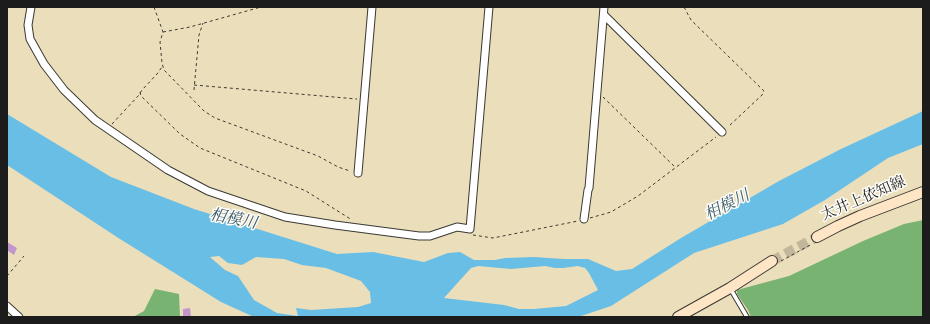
<!DOCTYPE html>
<html>
<head>
<meta charset="utf-8">
<style>
  body { margin:0 }
  #map { position:relative; width:930px; height:324px; overflow:hidden; background:#ebdeba; font-family:"Sorts Mill Goudy",serif }
  canvas { display:block }
  .frame { position:absolute; inset:0; border:8px solid #1c1c1c; pointer-events:none }
</style>
</head>
<body>
<div id="map">
<canvas width="930" height="324"></canvas>
<div class="frame"></div>
</div>
<script>
const c = document.querySelector('canvas').getContext('2d');
c.lineJoin = 'round';
function fill(path, color) { c.fillStyle = color; c.fill(path, 'evenodd'); }
const shape = rows => new Path2D(rows.map(r => 'M' + r).join(''));
function trace(path, color, width, dash) { c.strokeStyle = color; c.lineWidth = width; c.lineCap = dash ? 'butt' : 'round'; c.setLineDash(dash || []); c.stroke(path); }
function drawText(font, color, halo, rows, align = 'center') {
  c.font = font + ' "Sorts Mill Goudy","Noto Serif JP",serif'; c.lineWidth = 3; c.setLineDash([]); c.textBaseline = 'middle'; c.strokeStyle = halo; c.fillStyle = color; for (const [text, x, y, turn = 0] of rows) {
    c.save(); c.translate(x, y); c.rotate((+turn || 0) * Math.PI / 180); c.textAlign = isNaN(turn) ? turn : align; if (halo) c.strokeText(text, 0, 0); c.fillText(text, 0, 0); c.restore();
  }
}
fill(shape([
  [923,220,923,317,751,317,748,310,737,294,737,290,789,276,863,241,904,224],
  [155,289,179,294,180,317,133,317,144,311]
]), '#79b372');
fill(shape([
  [923,111,923,144,888,158,825,200,783,224,694,253,611,306,578,317,254,317,221,302,120,239,7,165,7,114,111,177,194,209,337,254,373,252,424,262,448,253,460,252,474,260,495,260,505,258,534,257,564,259,588,259,616,271,632,269,681,238,779,181,841,149],
  [219,256,228,263,242,265,256,257,284,259,302,265,326,268,361,281,370,292,371,303,358,307,311,310,296,308,298,316,277,313,254,300,238,276,225,270,210,257],
  [478,266,511,269,545,266,555,268,563,268,578,266,585,268,589,273,598,290,566,306,534,309,519,309,504,305,444,298,471,268]
]), '#69bee6');
fill(shape([
  [7,242,17,248,14,255,7,250],
  [190,308,191,317,183,317,183,309]
]), '#c295cc');
trace(shape([
  [772,261,817,237]
]), '#c2b79a', 10, [10, 5]);
const service = shape([
  [730,288,747,317]
]);
const minor = shape([
  [31,7,28,25,30,39,44,64,64,90,95,120,168,170,208,191,285,217,335,225,419,236,430,236,457,227,470,229,489,7],
  [604,15,722,132],
  [358,173,372,7],
  [584,219,588,190,589,188,604,7],
  [7,306,19,317]
]);
const secondary = shape([
  [817,237,838,226,860,216,923,192],
  [678,317,730,288,772,261]
]);
trace(service, '#3b3934', 5.5);
trace(minor, '#3b3934', 9);
trace(secondary, '#3b3934', 12);
trace(shape([
  [154,7,163,32,160,42,162,63,164,70,204,111,215,118,318,156,338,167,350,171],
  [684,7,691,20,764,91,762,95,728,127],
  [163,32,190,27,261,7],
  [194,85,357,99],
  [194,90,199,35,203,23],
  [140,92,141,96,180,134,200,148,306,191,352,220],
  [603,97,675,167],
  [112,124,139,95,142,90,157,74,162,67],
  [590,218,611,212,638,196,716,137],
  [473,235,493,238,578,221],
  [781,261,812,244],
  [7,276,24,256]
]), '#3b3934', 1, [3, 3]);
trace(service, '#fff', 3.5);
trace(minor, '#fff', 7);
trace(secondary, '#fde5c5', 10);
drawText('15px', '#1c1c1c', '#fdfcf7', [
  ["太井上依知線",864,200,-23]
]);
drawText('italic 16px', '#3b5d6d', '#fdfcf7', [
  ["相模川",728,207,-27],
  ["相模川",233,221,11]
]);
</script>
</body>
</html>
